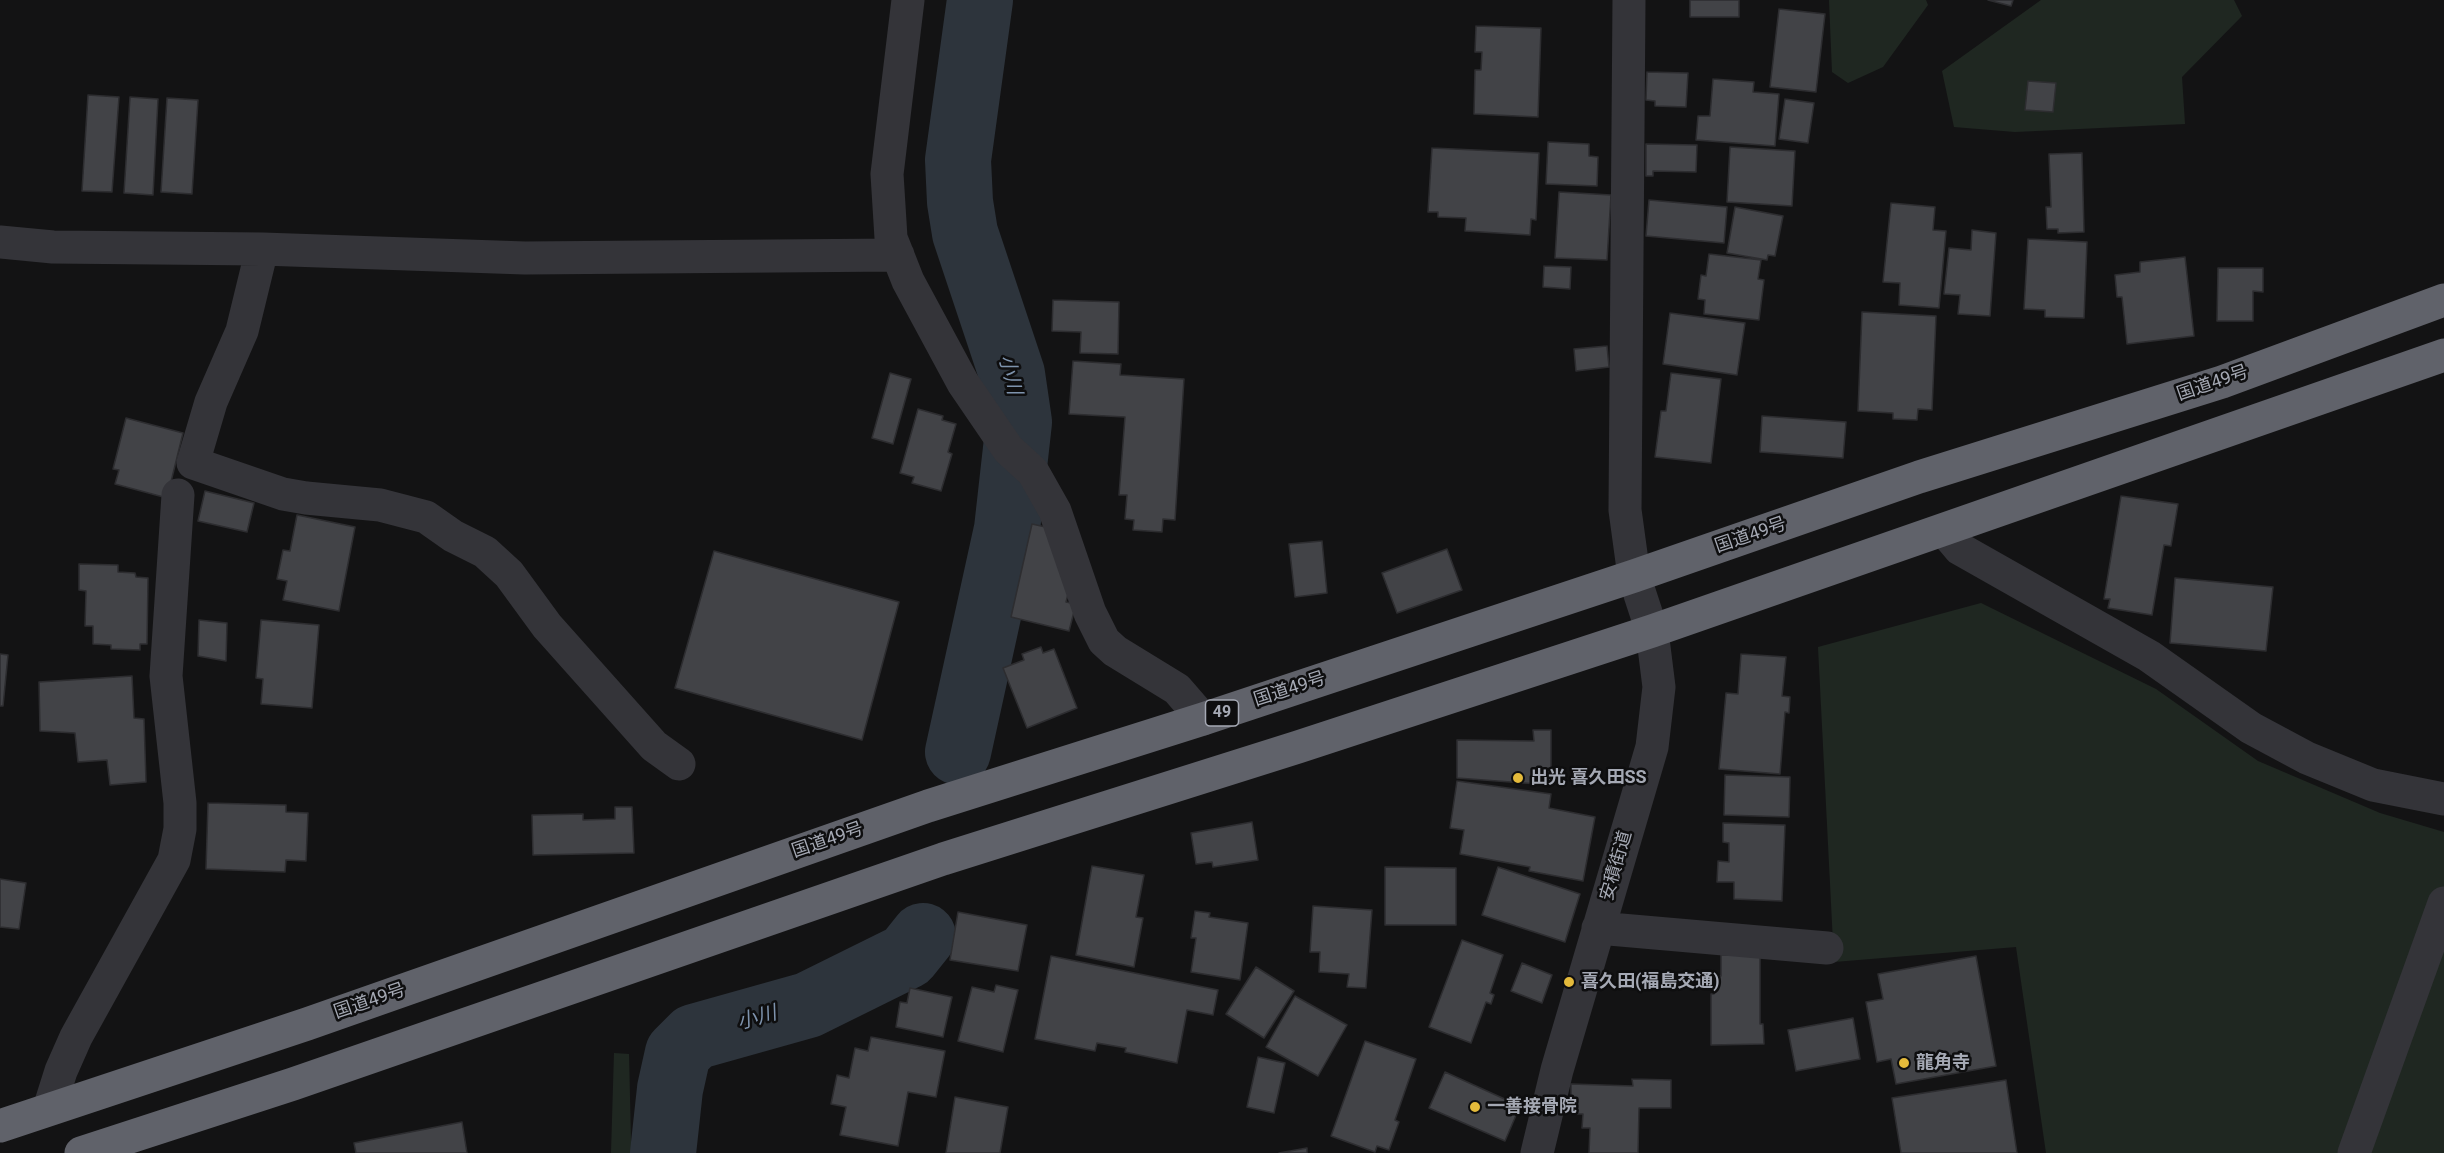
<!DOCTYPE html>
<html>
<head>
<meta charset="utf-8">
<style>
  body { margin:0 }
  canvas { display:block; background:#131314 }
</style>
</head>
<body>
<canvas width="2444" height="1153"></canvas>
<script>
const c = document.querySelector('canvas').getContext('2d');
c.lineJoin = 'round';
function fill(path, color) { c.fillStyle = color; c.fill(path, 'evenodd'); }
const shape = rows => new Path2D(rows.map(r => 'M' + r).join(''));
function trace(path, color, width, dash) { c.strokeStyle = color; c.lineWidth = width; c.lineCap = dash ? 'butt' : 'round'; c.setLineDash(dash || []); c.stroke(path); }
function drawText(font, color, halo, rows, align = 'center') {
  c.font = font + ' Roboto,"Noto Sans JP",sans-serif'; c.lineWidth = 5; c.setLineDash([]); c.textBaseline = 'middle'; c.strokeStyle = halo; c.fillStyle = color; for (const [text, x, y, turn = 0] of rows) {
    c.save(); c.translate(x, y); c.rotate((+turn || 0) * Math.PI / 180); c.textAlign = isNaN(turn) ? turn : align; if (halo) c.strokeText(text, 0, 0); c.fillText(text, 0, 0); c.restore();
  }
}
fill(shape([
  [1829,0,1926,0,1928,5,1883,67,1848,83,1832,72],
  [2041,0,2234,0,2242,16,2182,77,2185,124,2015,132,1954,127,1942,71],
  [1981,603,2156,689,2258,761,2380,813,2444,832,2444,1153,2046,1153,2016,947,1834,962,1818,647],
  [614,1053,629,1054,631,1141,635,1153,611,1153]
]), '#1f2721');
trace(shape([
  [958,752,1007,529,1019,422,1012,374,965,233,960,202,958,160,980,0],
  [663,1153,670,1089,678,1053,694,1037,808,1005,907,956,923,936]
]), '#2d343c', 66);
const building = shape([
  [1690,0,1739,0,1739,17,1690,17,1690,0],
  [1988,0,2013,0,2011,6,1988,0],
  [1779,9,1825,14,1816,92,1770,87,1779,9],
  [1476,26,1541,28,1538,117,1474,114,1475,70,1481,70,1482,52,1475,52,1476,26],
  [1647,72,1688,73,1686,107,1655,106,1655,101,1646,100,1647,72],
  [1713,79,1754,82,1753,92,1779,94,1775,146,1696,140,1698,116,1710,116,1713,79],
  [2028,81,2056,83,2053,112,2025,110,2028,81],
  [88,95,119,97,112,192,82,191,88,95],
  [130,97,158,99,153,195,124,193,130,97],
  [167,98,198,100,192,194,161,192,167,98],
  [1785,99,1814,103,1808,143,1779,139,1785,99],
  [1548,142,1589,144,1589,156,1598,157,1597,186,1546,184,1548,142],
  [1646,144,1697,145,1696,172,1653,171,1653,176,1646,176,1646,144],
  [1730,147,1795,151,1792,206,1727,202,1730,147],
  [1432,148,1539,153,1536,220,1531,219,1530,235,1465,231,1466,218,1438,217,1438,212,1428,212,1432,148],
  [2082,153,2084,232,2058,233,2058,229,2047,229,2046,207,2051,207,2049,154,2082,153],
  [1559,192,1611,195,1607,260,1555,258,1559,192],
  [1649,200,1727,207,1724,243,1646,236,1649,200],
  [1891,203,1935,207,1933,230,1946,231,1939,308,1899,305,1900,283,1883,282,1891,203],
  [1735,207,1783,216,1775,256,1768,255,1767,260,1727,253,1735,207],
  [1972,230,1996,233,1990,316,1958,314,1960,295,1944,294,1949,248,1971,250,1972,230],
  [2028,239,2087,242,2084,318,2045,317,2045,310,2024,309,2028,239],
  [1709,254,1761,260,1758,279,1764,280,1759,320,1704,314,1705,300,1698,299,1701,275,1706,276,1709,254],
  [2185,257,2194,336,2127,344,2122,297,2117,297,2115,275,2140,272,2140,262,2185,257],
  [1544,266,1571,267,1570,289,1543,287,1544,266],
  [2218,268,2263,268,2263,292,2253,291,2253,321,2217,321,2218,268],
  [1053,300,1119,302,1118,354,1080,353,1081,332,1052,331,1053,300],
  [1862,312,1936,316,1932,410,1918,409,1917,420,1893,419,1893,413,1858,411,1862,312],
  [1670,313,1745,323,1737,375,1663,364,1670,313],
  [1607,346,1609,367,1576,371,1574,349,1607,346],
  [1073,361,1121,364,1120,375,1184,379,1175,520,1163,519,1162,532,1133,530,1134,520,1125,519,1127,495,1119,495,1125,417,1069,414,1073,361],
  [890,373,911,379,893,444,872,438,890,373],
  [1671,373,1721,379,1711,463,1655,457,1661,411,1666,411,1671,373],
  [918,409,943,416,942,420,956,424,948,452,952,454,941,491,912,483,914,477,900,473,918,409],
  [1762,416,1846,422,1843,458,1760,452,1762,416],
  [126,418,183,433,167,498,115,484,119,470,113,469,126,418],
  [205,491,254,503,247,532,198,521,205,491],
  [2121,496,2178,504,2171,546,2164,545,2152,615,2108,608,2110,599,2104,599,2121,496],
  [297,515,355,527,339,611,283,600,287,581,277,579,283,550,290,551,297,515],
  [1032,524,1050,528,1072,579,1066,602,1076,604,1069,631,1011,617,1032,524],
  [1322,541,1327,593,1295,597,1289,544,1322,541],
  [1447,549,1462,590,1397,613,1382,573,1447,549],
  [714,551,899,602,862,740,675,688,714,551],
  [79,564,118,565,118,572,135,573,136,577,148,578,147,644,140,644,140,650,111,649,111,645,93,644,93,626,85,626,86,591,79,590,79,564],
  [2175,578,2273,587,2266,651,2170,643,2175,578],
  [199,620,227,623,226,661,198,656,199,620],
  [261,620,319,625,312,708,261,704,263,679,256,678,261,620],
  [1041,647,1043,653,1054,649,1077,708,1027,728,1003,668,1024,660,1022,654,1041,647],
  [0,654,8,655,3,706,0,706,0,654],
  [1741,654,1786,657,1782,696,1790,697,1789,713,1785,712,1780,774,1719,769,1726,693,1738,694,1741,654],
  [132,676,134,718,144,719,146,782,110,785,107,760,78,762,75,733,40,731,39,682,132,676],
  [1533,730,1551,730,1551,785,1457,778,1457,740,1534,741,1533,730],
  [1725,775,1790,777,1789,817,1724,815,1725,775],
  [1457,781,1551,794,1549,808,1595,817,1583,881,1529,871,1530,867,1460,854,1464,830,1450,828,1457,781],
  [208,803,286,805,286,812,308,813,306,861,286,860,285,872,206,869,208,803],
  [615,807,632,807,634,853,533,855,532,815,583,814,583,820,615,819,615,807],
  [1252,822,1258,860,1213,867,1212,862,1196,864,1191,833,1252,822],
  [1723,823,1785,825,1782,901,1734,899,1734,882,1717,882,1718,861,1729,862,1729,843,1723,842,1723,823],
  [1092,866,1144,875,1136,917,1143,918,1134,967,1076,955,1092,866],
  [1385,867,1456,868,1456,925,1385,925,1385,867],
  [1498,867,1580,894,1565,942,1482,915,1498,867],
  [0,879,26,883,19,929,0,927,0,879],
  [1313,906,1372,910,1366,988,1347,987,1349,974,1319,972,1320,952,1310,952,1313,906],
  [1195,911,1210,913,1209,917,1248,923,1240,980,1191,972,1196,938,1191,938,1195,911],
  [958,912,1027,925,1018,971,950,960,958,912],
  [1462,940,1503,955,1490,993,1494,995,1491,1004,1486,1002,1471,1043,1429,1027,1462,940],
  [1721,955,1760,955,1760,1024,1763,1024,1764,1044,1711,1045,1711,994,1714,994,1714,975,1721,976,1721,955],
  [1051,956,1218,990,1213,1015,1187,1010,1177,1063,1125,1052,1126,1048,1097,1043,1095,1051,1035,1039,1051,956],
  [1976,956,1996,1066,1896,1084,1891,1059,1877,1062,1866,1002,1883,999,1878,974,1976,956],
  [1522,963,1552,975,1542,1003,1511,991,1522,963],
  [1256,967,1294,991,1264,1038,1226,1014,1256,967],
  [996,985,1018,990,1003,1052,958,1041,972,987,994,992,996,985],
  [910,988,952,997,943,1037,896,1027,900,1002,907,1003,910,988],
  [1295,996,1347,1025,1318,1076,1266,1047,1295,996],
  [1853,1018,1860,1059,1796,1071,1788,1030,1853,1018],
  [871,1037,945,1051,936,1097,908,1092,898,1146,840,1135,846,1107,831,1104,837,1075,849,1078,855,1048,868,1051,871,1037],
  [1365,1041,1416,1059,1395,1120,1399,1122,1389,1150,1377,1146,1375,1152,1331,1136,1365,1041],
  [1258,1057,1285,1063,1274,1113,1247,1107,1258,1057],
  [1445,1072,1520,1106,1505,1141,1429,1108,1445,1072],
  [1632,1079,1671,1080,1671,1108,1639,1108,1638,1153,1589,1153,1590,1128,1582,1128,1583,1114,1571,1114,1571,1084,1633,1086,1632,1079],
  [2006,1080,2017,1153,1901,1153,1892,1098,2006,1080],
  [955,1097,1008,1107,1000,1153,946,1153,955,1097],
  [462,1122,467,1153,356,1153,354,1143,462,1122],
  [1307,1148,1307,1153,1279,1153,1307,1148]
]);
fill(building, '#424347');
trace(building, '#2d2d30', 1.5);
trace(shape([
  [908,0,887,174,891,238,908,281,963,383,1008,449,1033,472,1055,511,1090,613,1104,641,1115,651,1177,689,1203,719],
  [0,242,53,247,262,249,525,258,898,255],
  [262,249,242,331,211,402,193,463,283,494,306,498,380,505,426,517,453,536,485,552,509,574,547,626,654,746,679,764],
  [1944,530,1960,549,2149,656,2251,728,2307,758,2373,785,2444,799],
  [1598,928,1827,948],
  [49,1109,61,1071,76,1037,174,860,180,829,180,803,166,676,178,495],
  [1537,1153,1557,1070,1652,747,1659,687,1652,631,1634,576,1625,510,1629,0],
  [2354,1153,2444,903]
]), '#343439', 33);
trace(shape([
  [0,1126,307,1024,928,806,1203,719,1634,576,1919,477,2222,382,2444,300],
  [81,1153,293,1084,943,859,1298,747,1652,631,2444,355]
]), '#60626a', 33);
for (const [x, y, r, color] of [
  [1518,778,6,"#e4ba3b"],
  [1569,982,6,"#e4ba3b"],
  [1904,1063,6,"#e4ba3b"],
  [1475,1107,6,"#e4ba3b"]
]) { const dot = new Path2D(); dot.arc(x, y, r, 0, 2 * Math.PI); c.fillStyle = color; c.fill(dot); trace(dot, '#0e0e0f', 2); }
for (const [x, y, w] of [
  [1222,713,33]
]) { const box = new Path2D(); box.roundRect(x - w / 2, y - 13, w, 26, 4.5); c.fillStyle = '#0e0e0f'; c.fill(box); trace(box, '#a5a9b4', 1.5); }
drawText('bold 16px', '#a5a9b4', null, [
  ["49",1222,713]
]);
drawText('18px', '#a5a9b4', '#0e0e0f', [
  ["国道49号",2213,384,-19],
  ["国道49号",1751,536,-19],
  ["国道49号",1290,690,-18],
  ["国道49号",828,841,-19],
  ["安積街道",1617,866,-74],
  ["国道49号",370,1002,-19]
]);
drawText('bold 18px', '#a5a9b4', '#0e0e0f', [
  ["出光 喜久田SS",1530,778],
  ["喜久田(福島交通)",1581,982],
  ["龍角寺",1916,1063],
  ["一善接骨院",1487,1107]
], 'left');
drawText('italic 20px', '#7e93ad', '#0e0e0f', [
  ["小川",1009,375,76],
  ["小川",757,1019,-16]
]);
</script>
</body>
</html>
